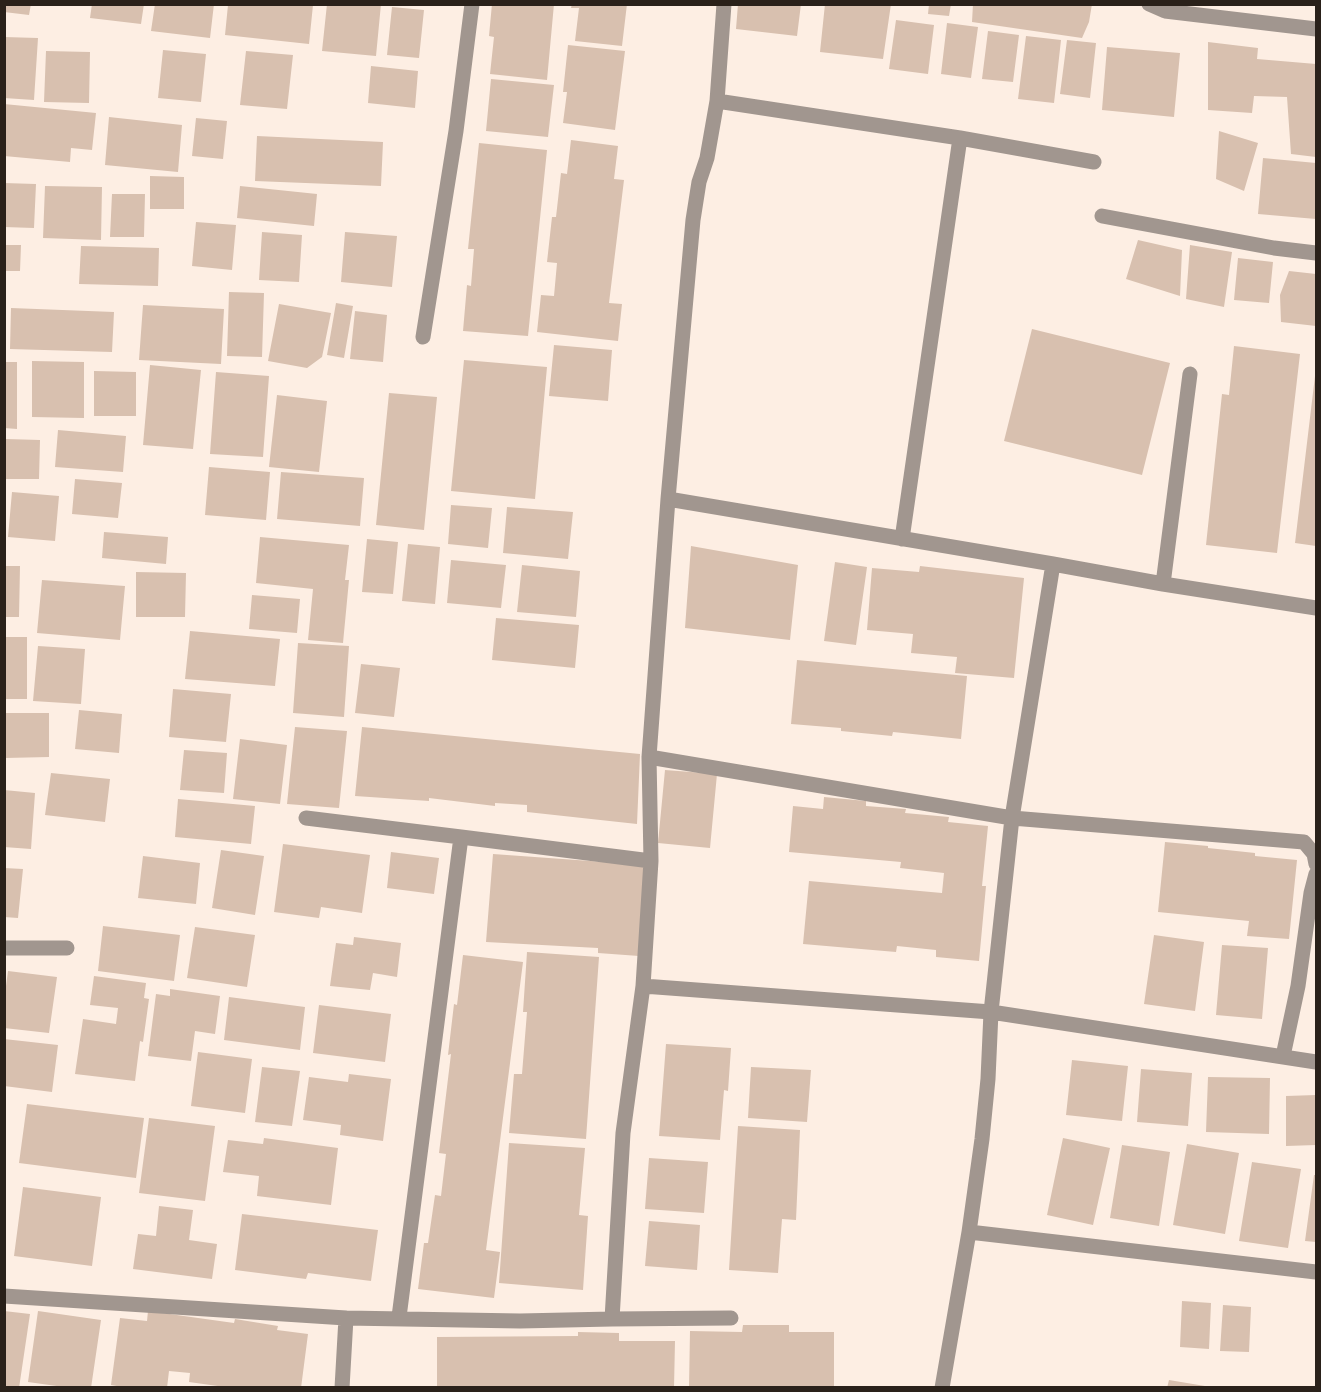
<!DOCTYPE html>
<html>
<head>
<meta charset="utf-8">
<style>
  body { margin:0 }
  #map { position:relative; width:1321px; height:1392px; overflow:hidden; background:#fdeee3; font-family:Lato,sans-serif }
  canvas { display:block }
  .frame { position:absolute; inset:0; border:6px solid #2a211a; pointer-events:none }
</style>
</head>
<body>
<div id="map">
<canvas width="1321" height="1392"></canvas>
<div class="frame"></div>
</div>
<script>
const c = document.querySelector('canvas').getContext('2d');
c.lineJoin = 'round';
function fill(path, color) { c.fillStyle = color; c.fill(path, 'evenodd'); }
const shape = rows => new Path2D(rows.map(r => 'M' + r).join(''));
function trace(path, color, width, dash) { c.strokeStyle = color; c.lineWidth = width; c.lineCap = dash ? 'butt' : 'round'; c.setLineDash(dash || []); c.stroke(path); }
fill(shape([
  [4,4,31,4,29,15,4,12],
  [92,4,144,4,141,24,90,18],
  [155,4,214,4,210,38,151,31],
  [327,4,381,4,376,56,322,51],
  [492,4,554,4,547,80,490,74,494,37,489,36],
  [572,4,627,4,622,46,575,41,579,8,571,8],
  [738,4,801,4,797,36,736,29],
  [825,4,891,4,883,59,820,52],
  [929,4,951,4,949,16,928,14],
  [973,4,1092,4,1089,22,1082,38,972,22],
  [228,5,313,5,309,44,225,35],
  [392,7,424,10,419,58,387,55],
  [896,20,934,25,928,74,889,69],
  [947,23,978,27,971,78,941,74],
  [988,31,1019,35,1013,82,982,79],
  [1026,36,1061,40,1054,103,1018,99],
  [4,37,38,38,34,100,4,98],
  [1067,40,1096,43,1090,98,1060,94],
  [1208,42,1258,48,1257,59,1316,64,1316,157,1291,154,1287,97,1254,96,1252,113,1208,110],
  [568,45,625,51,615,130,563,123,567,92,563,92],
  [1107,47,1180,53,1174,117,1102,110],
  [163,50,206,54,201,102,158,98],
  [46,51,90,52,89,103,44,102],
  [246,51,293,55,287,109,240,105],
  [371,66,418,71,415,108,368,103],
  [491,79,554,85,548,137,486,131],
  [4,104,96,113,92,150,71,148,70,162,4,156],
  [109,117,182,125,178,172,105,165],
  [196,118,227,121,223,159,192,156],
  [1219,131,1258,143,1244,191,1216,179],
  [257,136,383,142,381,186,255,181],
  [571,140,618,146,614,179,624,180,609,303,622,304,618,341,537,332,541,295,554,296,557,263,547,262,552,217,556,217,561,173,567,174],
  [479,143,547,150,528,336,463,331,467,285,471,286,474,249,468,249],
  [1263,158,1316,163,1316,219,1258,214],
  [150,176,184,177,184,209,150,209],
  [4,183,36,184,34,228,4,227],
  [45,186,102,187,101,240,43,238],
  [240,186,317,194,314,226,237,218],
  [112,194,145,194,144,237,110,237],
  [196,222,236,225,232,270,192,266],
  [262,232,302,235,299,282,259,280],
  [345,232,397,236,392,287,341,282],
  [1138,240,1182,250,1180,296,1126,279],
  [4,245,21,245,20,271,4,271],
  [1190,245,1232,252,1224,307,1186,299],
  [81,246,159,248,158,286,79,284],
  [1238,258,1273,262,1269,303,1234,300],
  [1289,271,1316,274,1316,326,1281,322,1280,295],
  [229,292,264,293,262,357,227,356],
  [336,303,353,306,344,358,327,355],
  [279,304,331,313,322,357,307,368,268,361],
  [143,305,224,309,221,364,139,360],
  [11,308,114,312,112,352,10,349],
  [355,311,387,315,383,362,350,359],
  [1032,329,1170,363,1142,475,1004,441],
  [554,345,612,350,608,401,549,396],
  [1234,346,1300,354,1277,553,1206,545,1222,394,1229,395],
  [464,360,547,367,535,499,451,491],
  [32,361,84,362,84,418,32,417],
  [4,362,17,362,17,429,4,428],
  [150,365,201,370,193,449,143,445],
  [94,371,136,372,136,416,94,416],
  [216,372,269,376,263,457,210,454],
  [1315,376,1316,376,1316,546,1295,543],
  [389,393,437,397,424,530,376,525],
  [277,395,327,401,319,472,269,467],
  [58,430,126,436,123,472,55,467],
  [6,439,40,440,39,479,5,479],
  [209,467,270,472,266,520,205,515],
  [281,472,364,478,360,526,277,519],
  [75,479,122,483,118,518,72,514],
  [12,492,59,496,55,541,8,537],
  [451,505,492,508,488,548,448,544],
  [507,507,573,512,568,559,503,553],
  [104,532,168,537,166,564,102,558],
  [260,537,349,545,345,580,349,580,343,643,308,640,313,589,256,583],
  [367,539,398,542,393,594,362,592],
  [408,544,440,547,435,604,402,601],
  [691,546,798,565,790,640,685,628],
  [451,560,506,565,501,608,447,603],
  [835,562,867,567,856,645,824,641],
  [522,565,580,571,576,617,517,612],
  [4,566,20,566,19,617,4,617],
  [920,566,1024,578,1014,678,955,673,957,657,911,653,913,634,867,630,872,568,919,572],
  [136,572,186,573,185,617,136,617],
  [42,580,125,586,120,640,37,633],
  [252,595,300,599,297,633,249,629],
  [496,618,579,625,575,668,492,660],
  [190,631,280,639,275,686,185,679],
  [4,637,27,637,27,699,4,699],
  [298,643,349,646,344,717,293,713],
  [38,646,85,649,81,704,33,701],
  [797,660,967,676,961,739,893,732,892,736,841,731,841,728,791,724],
  [361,664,400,668,394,717,355,713],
  [173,689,231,694,226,742,169,737],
  [79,710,122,714,119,753,75,749],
  [5,713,49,713,49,757,5,758],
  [295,727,347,731,339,808,287,804],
  [362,727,640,754,637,824,527,812,527,805,495,803,495,806,429,798,429,801,355,796],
  [240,739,287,745,280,804,233,799],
  [184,750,227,753,224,793,180,790],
  [665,770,717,774,710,848,658,843],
  [51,773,110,779,105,822,45,815],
  [4,790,35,793,31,849,4,847],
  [824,797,866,801,866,806,906,809,905,813,949,817,948,822,988,826,982,886,986,886,979,961,936,957,936,950,897,946,896,952,803,944,809,881,942,893,944,873,900,868,901,862,789,852,793,806,823,809],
  [178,799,255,806,251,844,175,837],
  [1165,842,1208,846,1208,848,1255,853,1255,856,1297,860,1289,939,1247,936,1249,921,1158,912],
  [283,844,370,855,362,913,321,907,319,918,274,912],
  [221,850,264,856,255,915,212,908],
  [391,852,439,858,434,894,387,888],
  [493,854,646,865,639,956,598,953,598,948,486,942],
  [143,856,200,863,196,904,138,898],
  [4,868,23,869,18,918,4,917],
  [103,926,180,935,174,981,98,971],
  [195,927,255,935,247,987,187,978],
  [1154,935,1204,942,1195,1011,1144,1004],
  [354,937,401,943,397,977,373,973,370,990,330,986,336,943,353,945],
  [1222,945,1268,948,1262,1019,1216,1015],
  [527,952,599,957,586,1139,509,1133,514,1074,522,1074,527,1012,523,1012],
  [463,955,523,962,486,1250,500,1252,494,1298,418,1289,424,1243,428,1243,435,1195,441,1196,446,1154,439,1153,451,1054,448,1055,454,1004,457,1005],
  [8,971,57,977,49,1033,4,1028,4,1001],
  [94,976,146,983,144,998,149,999,143,1042,140,1041,135,1081,75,1074,83,1019,116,1024,118,1008,90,1005],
  [170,989,220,996,215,1034,195,1031,191,1061,148,1056,156,994,170,996],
  [229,997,305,1007,300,1050,224,1040],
  [319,1005,391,1014,385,1062,313,1053],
  [4,1039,58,1045,52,1092,4,1086],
  [666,1044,731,1048,728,1091,724,1090,720,1140,659,1136],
  [198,1052,252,1059,245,1113,191,1106],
  [1072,1060,1128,1066,1122,1121,1066,1115],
  [262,1067,300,1071,292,1126,255,1122],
  [751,1067,811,1070,807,1122,748,1118],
  [1141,1069,1192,1073,1188,1126,1137,1122],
  [349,1074,391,1079,383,1141,340,1135,341,1125,303,1120,309,1077,348,1082],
  [1208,1077,1270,1078,1269,1134,1206,1132],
  [1316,1095,1316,1145,1286,1146,1286,1096],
  [27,1104,144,1118,136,1178,19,1163],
  [149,1118,215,1126,205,1201,139,1193],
  [738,1126,800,1130,796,1220,782,1219,778,1273,729,1270],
  [264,1138,338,1148,331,1205,257,1196,259,1176,223,1172,228,1140,263,1144],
  [1063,1138,1110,1148,1093,1225,1047,1215],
  [509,1143,585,1148,579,1215,588,1216,583,1290,499,1283],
  [1187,1144,1239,1153,1225,1234,1173,1225],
  [1122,1145,1170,1152,1159,1226,1110,1218],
  [649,1158,708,1162,704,1213,645,1209],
  [1252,1162,1301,1169,1288,1248,1239,1241],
  [1314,1175,1316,1175,1316,1242,1305,1241],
  [23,1187,101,1197,92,1266,14,1256],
  [159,1206,193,1210,189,1240,217,1244,212,1279,133,1269,138,1234,156,1236],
  [242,1214,378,1230,371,1281,308,1273,306,1279,235,1270],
  [649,1221,700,1225,697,1270,645,1266],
  [1182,1301,1211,1303,1209,1349,1180,1347],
  [1223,1305,1251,1307,1249,1352,1220,1351],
  [4,1311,30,1314,19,1388,4,1388],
  [38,1311,101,1320,91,1388,71,1388,28,1382],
  [148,1311,234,1323,235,1319,278,1326,277,1330,308,1334,301,1388,232,1388,189,1382,190,1373,169,1371,167,1388,128,1388,111,1385,120,1318,147,1321],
  [743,1325,789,1325,789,1332,834,1332,834,1388,689,1388,690,1331,742,1332],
  [578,1332,619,1333,619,1341,675,1341,674,1388,437,1388,437,1337,578,1336],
  [1169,1380,1205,1386,1205,1388,1167,1388]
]), '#d8c0af');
trace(shape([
  [1149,4,1165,11,1316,29],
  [717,101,960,138,1094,162],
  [1102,216,1274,248,1316,253],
  [423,337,456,131,472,4],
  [668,499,1053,564,1163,584,1316,608],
  [902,539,960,138],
  [1053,564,1012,818,991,1012,988,1079,982,1139,969,1232,1316,1272],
  [1163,584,1190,374],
  [649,757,1012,818,1304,842,1314,854,1316,864],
  [306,818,461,837,399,1317],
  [461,837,651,861],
  [4,948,67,948],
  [643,986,991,1012,1316,1062],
  [1283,1056,1298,986,1311,893,1316,874],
  [4,1296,346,1318,342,1388],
  [346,1318,520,1321,612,1319,623,1133,643,986,651,861,649,757,668,499,693,220,699,182,707,158,717,101,724,4],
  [612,1319,731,1318],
  [942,1388,969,1232]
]), '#a1968f', 15);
</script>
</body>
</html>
